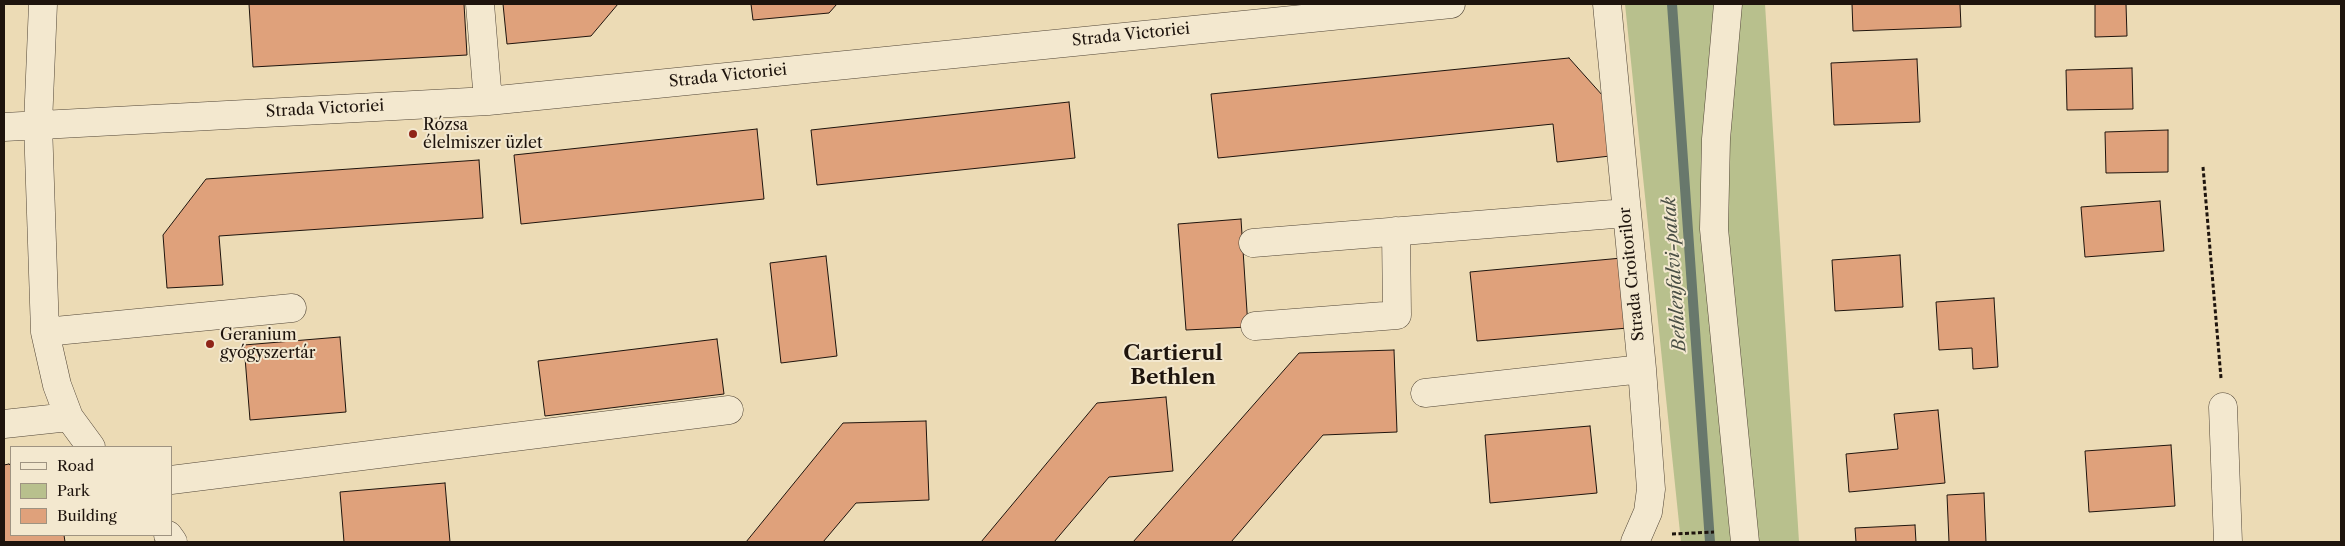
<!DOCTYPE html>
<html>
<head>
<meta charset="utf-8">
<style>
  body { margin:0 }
  #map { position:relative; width:2345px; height:546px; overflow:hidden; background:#ecdbb5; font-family:"Libre Caslon Text",serif }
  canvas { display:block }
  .frame { position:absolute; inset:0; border:5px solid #1e140d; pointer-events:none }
  .legend { position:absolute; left:10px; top:446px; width:162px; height:90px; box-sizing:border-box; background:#f3e8cf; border:1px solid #9e9381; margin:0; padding:6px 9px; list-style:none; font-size:15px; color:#1e140d }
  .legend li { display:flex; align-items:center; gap:10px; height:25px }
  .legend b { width:25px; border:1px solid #9e9381 }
</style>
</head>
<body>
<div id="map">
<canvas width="2345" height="546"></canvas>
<div class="frame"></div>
<ul class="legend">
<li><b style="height:6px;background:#f3e8cf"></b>Road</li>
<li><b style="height:14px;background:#b8c08d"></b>Park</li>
<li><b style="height:14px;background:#dfa17b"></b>Building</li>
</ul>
</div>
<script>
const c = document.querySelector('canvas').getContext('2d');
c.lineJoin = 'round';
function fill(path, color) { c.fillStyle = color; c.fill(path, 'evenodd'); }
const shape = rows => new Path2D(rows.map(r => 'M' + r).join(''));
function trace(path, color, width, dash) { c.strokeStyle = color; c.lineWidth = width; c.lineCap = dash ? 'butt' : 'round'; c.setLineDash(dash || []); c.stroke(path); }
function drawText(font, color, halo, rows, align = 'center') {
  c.font = font + ' "Libre Caslon Text",serif'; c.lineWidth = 4; c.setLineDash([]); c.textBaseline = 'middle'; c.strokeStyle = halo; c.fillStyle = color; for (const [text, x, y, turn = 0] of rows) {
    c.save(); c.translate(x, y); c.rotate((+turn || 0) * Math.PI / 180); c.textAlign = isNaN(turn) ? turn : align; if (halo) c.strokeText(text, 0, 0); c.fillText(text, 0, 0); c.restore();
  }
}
fill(shape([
  [1625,4,1765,4,1799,542,1681,542]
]), '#b8c08d');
trace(shape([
  [1672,4,1710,542]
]), '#68786c', 10);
const building = shape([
  [249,4,464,4,467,55,253,67,249,4],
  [503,4,618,4,591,36,507,44,503,4],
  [751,4,837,4,829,13,753,20,751,4],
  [1852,4,1960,4,1961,27,1853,31,1852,4],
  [2095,4,2126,4,2127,36,2095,37,2095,4],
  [1569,58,1603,96,1610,156,1557,162,1553,124,1218,158,1211,94,1569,58],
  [1917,59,1920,122,1834,125,1831,63,1917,59],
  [2132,68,2133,109,2067,110,2066,70,2132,68],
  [1069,102,1075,158,817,185,811,130,1069,102],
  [757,129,764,199,521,224,514,155,757,129],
  [2168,130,2168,172,2106,173,2105,132,2168,130],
  [479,160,483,218,219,236,223,285,167,288,163,235,206,179,479,160],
  [2160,201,2164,251,2085,257,2081,207,2160,201],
  [1241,219,1248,327,1186,330,1178,224,1241,219],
  [1900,255,1903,307,1835,311,1832,260,1900,255],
  [826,256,837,356,781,363,770,263,826,256],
  [1622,258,1628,328,1477,341,1470,272,1622,258],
  [1994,298,1998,367,1973,369,1972,348,1939,350,1936,302,1994,298],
  [340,337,346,412,250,420,244,345,340,337],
  [717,339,724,394,545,416,538,361,717,339],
  [1394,350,1397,432,1323,435,1231,542,1133,542,1299,353,1394,350],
  [1166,397,1173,471,1109,477,1054,542,981,542,1097,403,1166,397],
  [1938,410,1945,483,1849,492,1846,454,1898,449,1894,414,1938,410],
  [926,421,929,500,856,503,823,542,746,542,843,423,926,421],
  [1590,426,1597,493,1490,503,1485,435,1590,426],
  [2171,445,2175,506,2089,512,2085,451,2171,445],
  [9,464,11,466,11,535,64,535,65,542,4,542,4,465,9,464],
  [445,483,450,542,344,542,340,492,445,483],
  [1984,493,1986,542,1949,542,1947,495,1984,493],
  [1915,525,1916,542,1856,542,1855,528,1915,525]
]);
fill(building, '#dfa17b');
trace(building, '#1e140d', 1);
const minor = shape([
  [43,4,38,124,45,332,57,385,69,417,91,447],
  [480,4,488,101],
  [1607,4,1642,369,1651,489,1648,512,1635,542],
  [1728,4,1716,139,1714,229,1745,542],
  [4,127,488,101,1451,4],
  [1253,243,1626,213],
  [1255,326,1397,315,1396,231],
  [45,332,292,308],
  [1425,393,1642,369],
  [2223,407,2228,542],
  [4,424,69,417],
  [171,480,729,410],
  [168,535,173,542]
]);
trace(minor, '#524637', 29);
trace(shape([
  [2203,167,2221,378],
  [1672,534,1714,532]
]), '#1e140d', 3, [4, 2.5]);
trace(minor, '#f3e8cf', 28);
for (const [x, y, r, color] of [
  [413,134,5,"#8f2418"],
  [210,344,5,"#8f2418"]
]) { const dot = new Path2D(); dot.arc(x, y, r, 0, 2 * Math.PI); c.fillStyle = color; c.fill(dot); trace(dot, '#f3e8cf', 2); }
drawText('16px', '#1e140d', '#f3e8cf', [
  ["Strada Victoriei",1131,35,-6],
  ["Strada Victoriei",728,76,-6],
  ["Strada Victoriei",325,109,-3],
  ["Strada Croitorilor",1632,274,-96]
]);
drawText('16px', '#1e140d', '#f3e8cf', [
  ["Rózsa",423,125],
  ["élelmiszer üzlet",423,143],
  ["Geranium",220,335],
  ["gyógyszertár",220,353]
], 'left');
drawText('italic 18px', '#494e44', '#f3e8cf', [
  ["Bethlenfalvi-patak",1675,274,-94]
]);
drawText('bold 21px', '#1e140d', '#f3e8cf', [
  ["Cartierul",1173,354],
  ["Bethlen",1173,378]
]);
</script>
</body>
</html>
